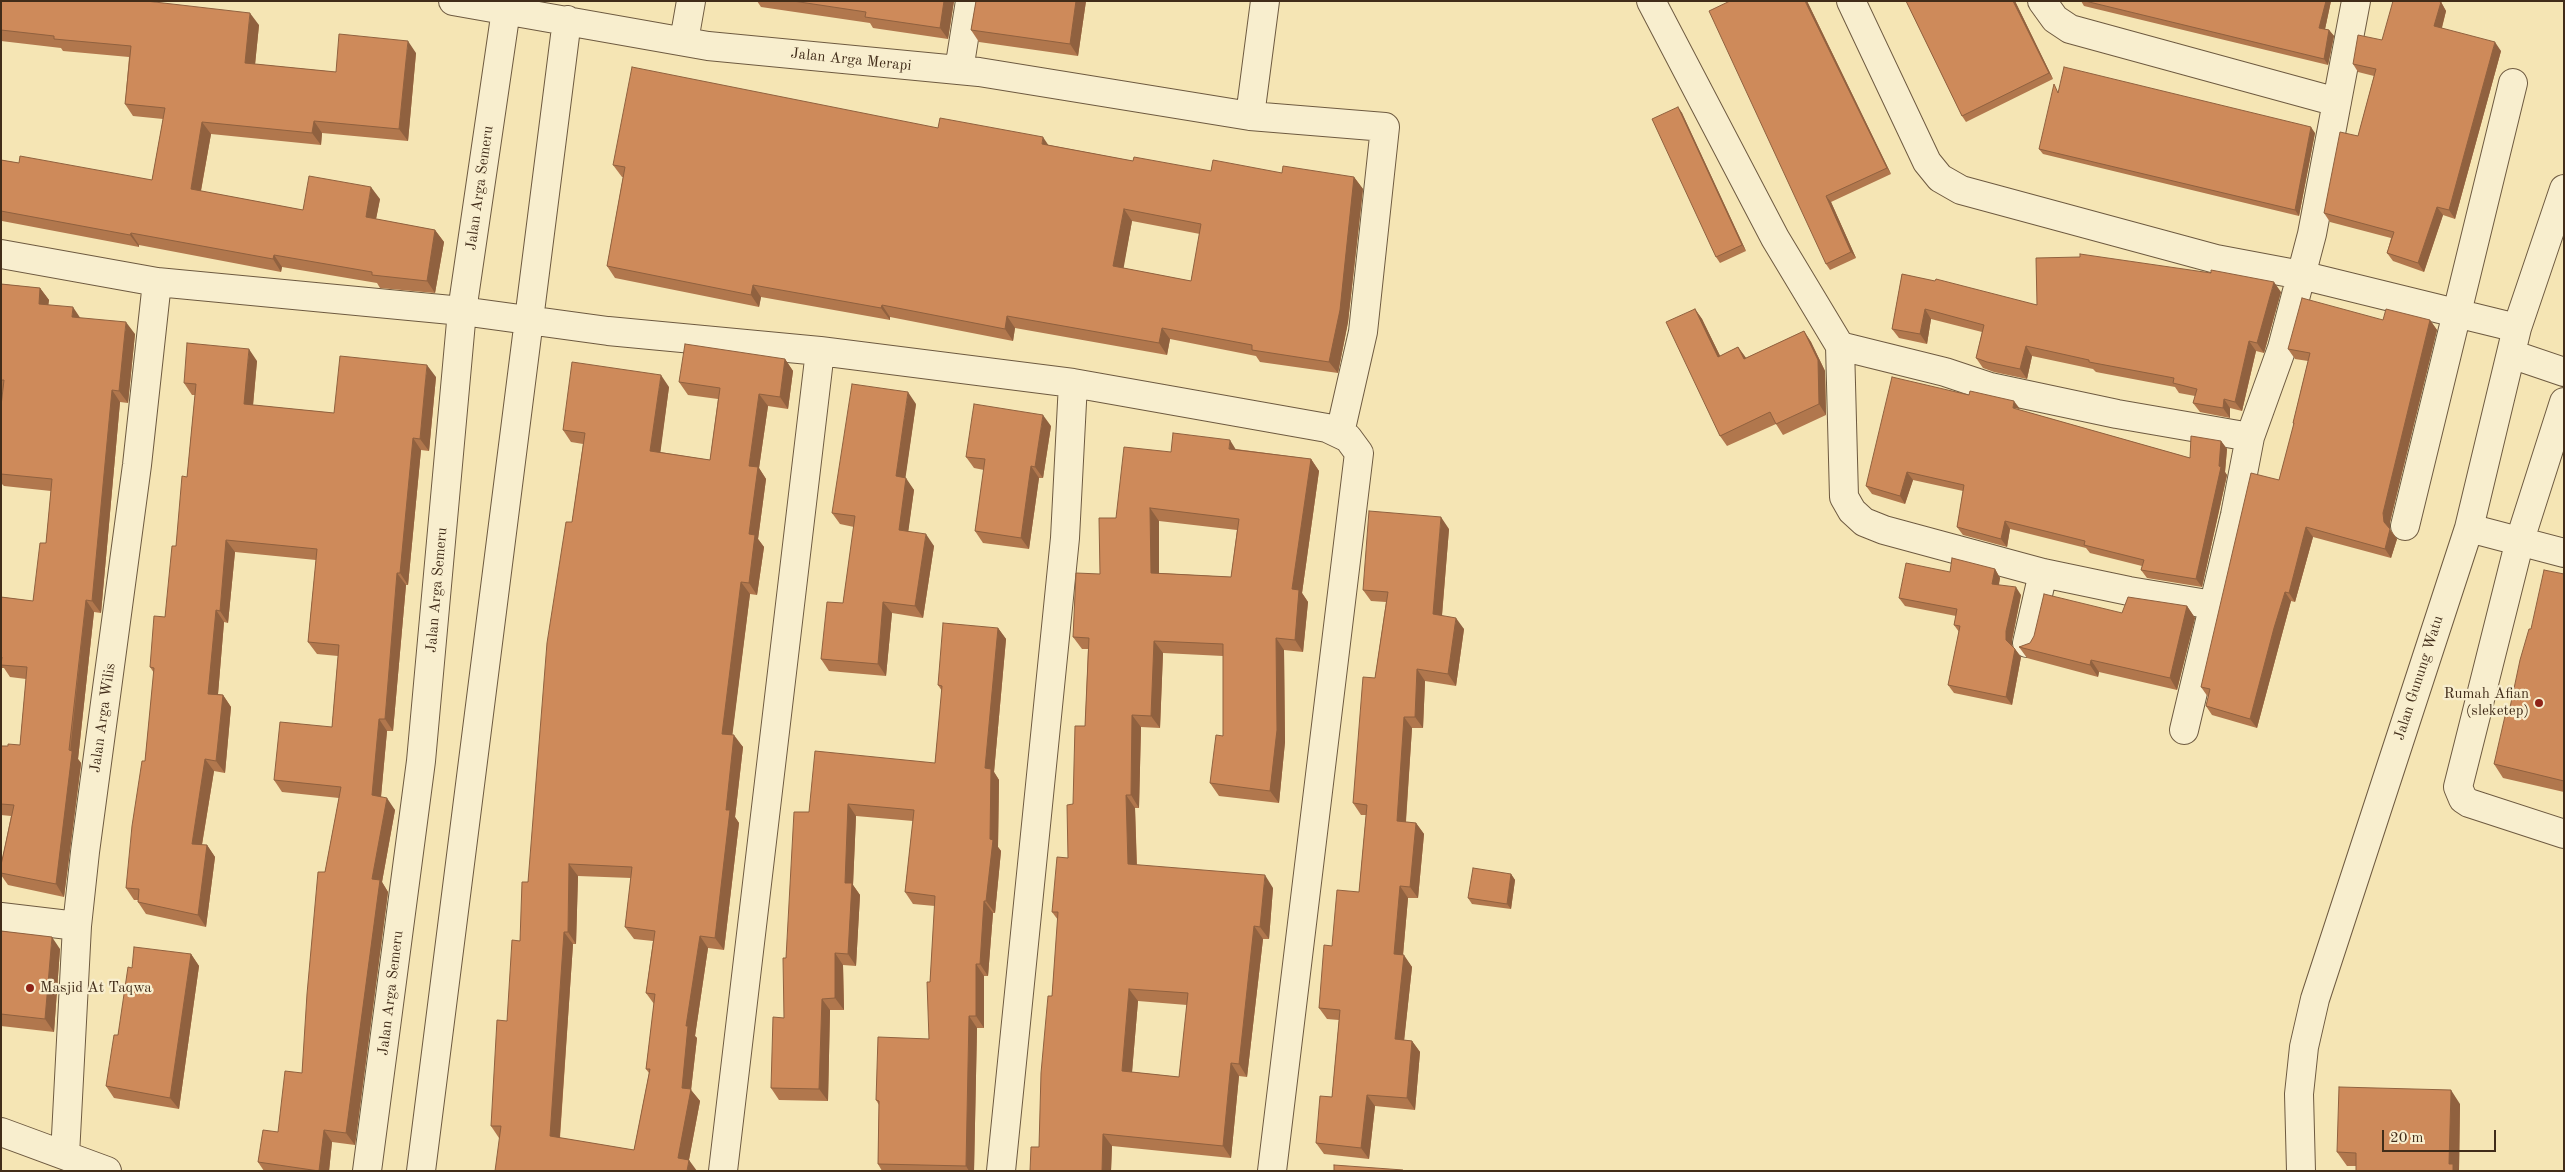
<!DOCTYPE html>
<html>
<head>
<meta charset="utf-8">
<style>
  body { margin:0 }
  #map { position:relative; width:2565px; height:1172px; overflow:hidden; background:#f5e5b4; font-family:"Old Standard TT",serif }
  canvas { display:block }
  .frame { position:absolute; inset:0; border:2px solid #412c19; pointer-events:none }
  .scale { position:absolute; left:2382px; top:1130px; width:114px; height:22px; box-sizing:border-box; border:2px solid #412c19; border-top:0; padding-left:6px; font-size:15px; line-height:18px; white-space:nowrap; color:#412c19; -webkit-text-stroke:4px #f8eece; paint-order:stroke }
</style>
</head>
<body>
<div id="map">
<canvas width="2565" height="1172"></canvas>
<div class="frame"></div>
<div class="scale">20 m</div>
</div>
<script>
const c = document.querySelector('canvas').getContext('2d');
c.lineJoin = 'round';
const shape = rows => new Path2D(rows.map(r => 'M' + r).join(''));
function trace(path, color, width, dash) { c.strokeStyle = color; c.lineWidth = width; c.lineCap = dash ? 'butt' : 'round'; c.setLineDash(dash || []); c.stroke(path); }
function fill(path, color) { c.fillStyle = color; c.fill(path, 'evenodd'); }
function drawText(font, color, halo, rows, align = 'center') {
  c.font = font + ' "Old Standard TT",serif'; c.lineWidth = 4.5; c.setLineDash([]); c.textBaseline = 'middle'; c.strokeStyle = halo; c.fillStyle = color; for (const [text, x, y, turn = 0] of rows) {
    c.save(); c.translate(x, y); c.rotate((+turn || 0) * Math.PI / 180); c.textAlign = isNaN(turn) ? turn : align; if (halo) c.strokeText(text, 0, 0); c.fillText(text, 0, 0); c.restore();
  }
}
const minor = shape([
  [453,1,708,46,979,72,1250,116],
  [1265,1,1250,116,1385,127,1363,332,1340,433],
  [1651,1,1775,238,1840,346,1844,497,1852,511,1864,522,1884,530,2043,573,2129,591,2213,605],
  [1851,1,1927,162,1940,178,1961,190,2216,259,2301,275,2517,328],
  [2042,1,2055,19,2070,29,2337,102],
  [684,41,691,1],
  [959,70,970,1],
  [1,254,157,282,462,311,608,331,820,351,1073,383,1327,428,1348,438,1359,453,1272,1171],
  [1840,346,1945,372,1990,387,2117,414,2250,437],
  [2511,354,2564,372],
  [2564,402,2520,540,2458,787,2463,799,2469,803,2564,834],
  [2405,526,2513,83],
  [2469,528,2564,553],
  [2027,643,2043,573],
  [2184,730,2235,515,2250,437,2282,348,2312,234,2356,1],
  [1,917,77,926],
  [1,1132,107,1171],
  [65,1155,77,926,85,852,137,465,157,282],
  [367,1171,421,761,462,311,506,10],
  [421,1171,567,20],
  [723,1171,820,351],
  [1001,1171,1065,538,1073,383],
  [2301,1171,2299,1094,2304,1047,2315,999,2469,528,2517,328,2564,189]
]);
trace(minor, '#6e5a40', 30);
trace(minor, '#f8eece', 28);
fill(shape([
  [1,1,259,25,255,64,336,72,416,53,408,141,322,133,321,145,211,134,201,191,303,210,380,199,376,219,435,230,444,242,435,293,380,288,377,283,282,267,281,272,139,245,139,247,2,221,1,224,1,160,19,163,152,180,163,119,133,116,125,104,129,57,63,51,61,48,1,41],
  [757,1,954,1,948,39,873,28,870,23,761,7],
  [976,1,1086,1,1078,56,979,42,971,30],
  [1807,1,1891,174,1831,202,1856,258,1830,270,1826,264],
  [1906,1,2015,1,2053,79,1966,122,1962,116],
  [2081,1,2331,1,2325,29,2329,30,2334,36,2328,65,2084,6],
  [2441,2,2446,11,2442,28,2501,51,2455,219,2443,215,2424,272,2393,261,2387,253,2391,238,2330,222,2324,213,2358,136,2374,76,2358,72,2353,64,2382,40],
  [2059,91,2315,133,2299,216,2043,154,2039,149],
  [1678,107,1682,113,1746,251,1720,263,1716,257],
  [938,128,1049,145,1133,161,1211,171,1282,173,1354,177,1363,189,1348,322,1338,373,1260,362,1256,356,1170,339,1167,355,1015,328,1013,341,890,317,890,320,761,297,759,307,615,278,607,266,623,177,622,177,613,165],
  [1132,221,1200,234,1191,281,1123,268],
  [1902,274,2037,305,2281,292,2264,353,2256,351,2242,411,2230,408,2230,418,2200,412,2193,403,2195,396,2179,393,2175,387,2096,372,2093,369,2032,356,2027,379,1994,372,1983,368,1976,358,1982,332,1931,319,1927,344,1899,338,1892,329],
  [1,284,40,288,49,300,48,305,80,318,135,334,128,403,120,402,101,613,94,612,78,759,81,763,81,765,64,897,8,885,1,875,1,865,11,816,1,815,1,746,8,746,20,745,26,679,10,677,4,668,1,668,1,597,33,601,46,543,51,491,4,486,1,483,1,406,3,392,1,391],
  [1695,309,1702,319,1720,356,1738,347,1746,358,1804,331,1811,342,1825,371,1826,415,1783,435,1776,424,1727,446,1720,436],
  [2383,320,2430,320,2437,330,2390,522,2390,529,2397,539,2391,558,2313,537,2295,602,2291,601,2281,638,2257,728,2212,715,2206,706,2208,697,2201,687,2279,480,2294,425,2293,423,2308,361,2295,359,2288,349],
  [785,359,793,371,788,409,768,406,759,468,766,479,758,539,764,547,757,595,750,594,732,735,743,747,735,817,739,823,724,950,708,948,695,1036,697,1038,691,1090,700,1101,689,1160,499,1138,491,1126,520,941,528,882,572,522,583,444,571,442,563,430,669,387,660,452,710,460,718,399,688,395,679,382],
  [578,876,631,878,625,927,634,939,653,941,646,993,654,1004,646,1069,649,1073,634,1150,560,1138,573,944,576,944],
  [257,361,253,405,334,413,436,377,429,451,421,450,408,585,406,585,393,731,387,731,381,797,395,810,382,882,388,892,355,1145,332,1142,329,1171,264,1171,258,1162,278,1132,302,1073,325,872,339,798,282,792,274,780,332,727,338,656,317,654,308,642,316,560,235,552,228,623,224,622,218,694,223,695,231,707,225,773,214,771,202,845,207,845,215,857,206,927,146,914,138,902,138,900,134,900,126,888,145,761,154,673,150,667,165,617,187,477,195,395,192,395,184,383],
  [916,404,905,478,914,490,908,531,934,546,923,618,892,613,886,676,829,671,821,659,843,603,854,527,840,524,832,513],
  [2020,410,2190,458,2221,441,2227,449,2225,472,2227,475,2202,587,2147,578,2141,570,2142,566,2090,553,2086,548,2010,529,2007,547,1963,535,1957,527,1963,491,1913,480,1905,504,1872,494,1866,486],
  [1051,426,1043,478,1039,478,1029,549,983,543,975,531,984,470,974,468,966,457],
  [1236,449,1311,459,1319,471,1302,593,1308,602,1303,652,1284,650,1285,742,1279,803,1219,796,1210,783,1223,736,1223,656,1163,653,1160,728,1141,727,1139,808,1135,808,1137,865,1273,888,1269,939,1263,939,1247,1077,1239,1076,1231,1158,1112,1146,1111,1171,1030,1171,1039,1147,1052,996,1058,920,1052,912,1068,858,1073,804,1085,726,1088,649,1082,649,1073,637,1100,574,1116,518,1171,452],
  [1159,521,1237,530,1231,577,1159,573],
  [1138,1001,1187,1005,1179,1077,1132,1072],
  [1449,529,1442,616,1464,629,1456,686,1425,681,1423,728,1412,728,1406,822,1416,823,1424,834,1418,898,1408,898,1403,955,1412,967,1404,1040,1412,1041,1420,1052,1415,1110,1375,1106,1369,1159,1324,1154,1316,1143,1332,1097,1339,1020,1327,1019,1319,1008,1332,946,1359,892,1366,815,1361,815,1353,803,1375,678,1386,602,1371,601,1363,590],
  [1995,569,2000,578,1999,585,2021,595,2012,640,2012,645,2021,657,2012,705,1954,693,1948,685,1959,632,1954,625,1956,616,1905,606,1899,598],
  [2564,574,2564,792,2503,778,2494,764,2508,717,2531,629],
  [2187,606,2195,618,2177,690,2099,672,2098,677,2027,658,2019,647,2122,613],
  [998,628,1006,639,994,772,999,780,998,847,1001,851,995,913,993,913,988,976,984,976,984,1028,977,1028,974,1171,882,1171,878,1164,879,1105,876,1100,929,1039,930,982,935,906,913,904,905,892,913,821,856,816,853,885,860,895,856,966,843,965,844,1010,830,1010,828,1101,779,1100,771,1088,784,1018,786,958,809,812,935,763,942,691,938,685],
  [1511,874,1515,880,1511,909,1472,904,1468,898],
  [1,931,60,949,54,1032,1,1026],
  [191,954,199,966,179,1109,114,1098,106,1086,118,1035,132,968],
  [2460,1104,2459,1171,2356,1171,2356,1166,2347,1166,2337,1152]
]), '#b1774d');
fill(shape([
  [944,1,954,1,948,39,940,28],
  [1076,1,1086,1,1078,56,1070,44],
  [1805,1,1807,1,1891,174,1887,168],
  [2013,1,2015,1,2053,79,2049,73],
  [2326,1,2331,1,2324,34,2319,28],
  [2441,2,2446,11,2440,34,2434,26],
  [250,13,259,25,254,75,245,63],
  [2329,30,2334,36,2328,65,2324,59],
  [408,41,416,53,408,141,399,129],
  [2495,42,2501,51,2455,219,2449,210],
  [1678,107,1682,113,1746,251,1742,245],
  [314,121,322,133,321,145,312,133],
  [202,122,211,134,199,201,191,189],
  [2311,127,2315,133,2299,216,2295,210],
  [1043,137,1051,149,1042,144],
  [1354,177,1363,189,1348,322,1338,373,1329,362],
  [371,187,380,199,374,229,366,217],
  [1826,196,1831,202,1856,258,1851,252],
  [2437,207,2443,215,2424,272,2418,263],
  [1124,209,1132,221,1122,277,1113,266],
  [435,230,444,242,435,293,427,281],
  [131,233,139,245,139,247,130,235],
  [274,255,282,267,281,272,273,259],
  [2274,282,2281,292,2264,353,2257,343],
  [753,285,761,297,759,307,751,295],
  [40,288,49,300,47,316,39,304],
  [882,305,890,317,890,320,881,308],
  [73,307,81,319,72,317],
  [1695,309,1702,319,1726,368,1718,357],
  [1925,309,1931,319,1927,344,1920,334],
  [1007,316,1015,328,1013,341,1005,329],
  [2430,320,2437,330,2390,522,2390,530,2397,539,2391,558,2385,549,2383,513],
  [126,322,135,334,128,403,119,391],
  [1162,328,1170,339,1167,355,1159,343],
  [1804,331,1811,342,1825,371,1826,415,1819,404],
  [2249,341,2256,351,2242,411,2235,402],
  [2026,346,2032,356,2027,379,2020,369],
  [1738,347,1746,358,1744,359],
  [249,349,257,361,252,416,244,404],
  [785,359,793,371,788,409,780,397],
  [427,365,436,377,429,451,420,439],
  [661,375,669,387,659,463,650,451],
  [112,390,120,402,101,613,92,601],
  [908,392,916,404,904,488,896,476],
  [759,394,768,406,759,468,766,479,758,539,764,547,757,595,749,583,749,466],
  [2224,399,2230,408,2230,418,2223,408],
  [2014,401,2020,409,2013,408],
  [1043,415,1051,426,1043,478,1035,467],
  [413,438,421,450,408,585,400,573],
  [1230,440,1238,453,1229,449],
  [2221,441,2227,449,2225,472,2227,475,2202,587,2196,579,2219,466],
  [1311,459,1319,471,1302,593,1308,602,1303,652,1295,640,1292,589],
  [1031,466,1039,478,1029,549,1021,538],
  [1907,472,1913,480,1905,504,1900,496],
  [906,478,914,490,907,541,899,530],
  [1150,508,1159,521,1159,585,1151,573],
  [1441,517,1449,529,1441,626,1433,614],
  [2005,521,2010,529,2007,547,2001,539],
  [2306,527,2313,537,2295,602,2289,593],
  [926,534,934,546,923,618,915,606],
  [226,540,235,552,228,623,220,611],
  [1995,569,2000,578,1997,592,1992,584],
  [397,573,406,585,393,731,385,719],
  [741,582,750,594,731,746,722,734],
  [2016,587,2021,595,2012,640,2012,648,2006,640,2006,631],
  [2285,592,2291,601,2281,638,2257,728,2250,719,2274,628],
  [86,600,94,612,78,759,81,763,64,897,56,884],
  [883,602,892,613,886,676,878,664],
  [2187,606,2195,618,2177,690,2170,678],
  [216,610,224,622,217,706,208,694],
  [1456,618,1464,629,1456,686,1448,674],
  [998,628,1006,639,994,772,999,780,998,847,1001,851,995,913,986,901,990,839,985,768],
  [1276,638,1284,650,1285,742,1279,803,1270,791],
  [1154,641,1163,653,1160,728,1151,716],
  [2015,649,2021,657,2012,705,2006,697],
  [2091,660,2099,672,2098,677,2090,665],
  [1417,669,1425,681,1423,728,1415,717],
  [223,695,231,707,225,773,216,761],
  [1132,715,1141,727,1139,808,1131,795],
  [1404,717,1412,728,1405,832,1397,821],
  [379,719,387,731,380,807,372,795],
  [734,735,743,747,735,817,739,823,724,950,715,938,726,810],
  [205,759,214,771,200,856,192,844],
  [1126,795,1135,808,1137,877,1128,864],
  [387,798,395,810,382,882,388,892,355,1145,346,1133,372,879],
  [848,804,856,816,853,885,860,895,856,966,848,954,845,883],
  [1416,823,1424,834,1418,898,1410,887],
  [207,845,215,857,206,927,198,915],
  [569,864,578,876,576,944,568,932],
  [1511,874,1515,880,1511,909,1507,904],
  [1265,875,1273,888,1269,939,1260,927],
  [1400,886,1408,898,1402,966,1394,954],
  [984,901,993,913,988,976,980,964],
  [1254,926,1263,939,1247,1077,1239,1064],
  [564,932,573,944,559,1148,550,1136],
  [700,936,708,948,695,1036,697,1038,691,1090,700,1101,687,1170,678,1158,682,1088,686,1026],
  [52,937,60,949,54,1032,45,1019],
  [835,953,843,965,844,1010,835,998],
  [191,954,199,966,179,1109,170,1098],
  [1404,955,1412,967,1403,1051,1395,1039],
  [976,964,984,976,984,1028,976,1016],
  [1129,989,1138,1001,1131,1084,1122,1071],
  [822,999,830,1010,828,1101,819,1089],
  [969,1016,977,1028,974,1171,969,1171,966,1166],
  [1412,1041,1420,1052,1415,1110,1407,1098],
  [1231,1063,1239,1076,1231,1158,1223,1146],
  [2451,1090,2460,1104,2459,1171,2453,1171,2449,1164],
  [1367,1095,1375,1106,1369,1159,1361,1148],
  [324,1130,332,1142,329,1171,319,1171],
  [1103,1134,1112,1146,1111,1171,1102,1171],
  [689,1160,697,1171,687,1171]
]), '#90613f');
const building = shape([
  [1,1,146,1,250,13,245,63,336,72,339,34,408,41,399,129,314,121,312,133,202,122,191,189,303,210,309,176,371,187,366,217,435,230,427,281,372,275,372,272,274,255,273,259,131,233,130,235,1,211,1,160,19,163,20,156,152,180,165,108,125,104,131,46,54,39,54,36,1,30,1,1],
  [793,1,944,1,940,28,865,17,866,12,793,1],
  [976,1,1076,1,1070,44,971,30,976,1],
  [1730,1,1805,1,1887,168,1826,196,1851,252,1826,264,1709,11,1730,1],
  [1906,1,2013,1,2049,73,1962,116,1906,1],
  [2085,1,2326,1,2319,28,2329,30,2324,59,2085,1],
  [2393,1,2437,1,2441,2,2434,26,2495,42,2449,210,2437,207,2418,263,2387,253,2394,232,2324,213,2340,132,2358,136,2376,69,2353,64,2358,35,2382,40,2393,1],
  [632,67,938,128,940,118,1043,137,1042,144,1133,161,1134,157,1211,171,1213,160,1282,173,1283,166,1354,177,1340,310,1329,362,1252,350,1252,345,1162,328,1159,343,1007,316,1005,329,882,305,881,308,753,285,751,295,607,266,625,167,613,165,632,67],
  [1124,209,1201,224,1191,281,1113,266,1124,209],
  [2064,67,2311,127,2295,210,2039,149,2054,84,2058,93,2064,67],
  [1678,107,1742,245,1716,257,1652,119,1678,107],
  [2080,254,2211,273,2211,270,2274,282,2257,343,2249,341,2235,402,2224,399,2223,408,2193,403,2197,389,2173,383,2174,378,2089,362,2089,360,2026,346,2020,369,1987,362,1976,358,1984,325,1925,309,1920,334,1892,329,1902,274,1935,281,1936,279,2037,305,2036,258,2080,257,2080,254],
  [1,284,40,288,39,304,73,307,72,317,126,322,119,391,112,390,92,601,86,600,69,750,72,751,72,753,56,884,1,873,1,865,14,805,1,804,1,746,8,746,8,744,20,745,27,667,1,665,2,657,1,657,1,597,33,601,40,543,46,543,52,479,1,474,1,406,4,380,1,380,1,284],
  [2302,298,2383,320,2386,309,2430,320,2383,513,2384,522,2390,529,2385,549,2306,527,2289,593,2285,592,2274,628,2250,719,2206,706,2210,689,2201,687,2251,473,2279,480,2294,423,2293,423,2310,353,2288,349,2302,298],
  [1695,309,1718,357,1738,347,1744,359,1804,331,1818,360,1819,404,1776,424,1770,412,1720,436,1666,322,1695,309],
  [187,343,249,349,244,404,334,413,340,356,427,365,420,439,413,438,400,573,397,573,385,719,379,719,372,795,387,798,372,879,380,880,346,1133,324,1130,319,1171,258,1162,263,1130,278,1132,285,1071,302,1073,307,994,318,872,325,872,341,787,274,780,280,722,332,727,339,645,308,642,317,549,226,540,220,611,216,610,208,694,223,695,216,761,205,759,192,844,207,845,198,915,138,902,139,889,126,888,132,826,142,761,145,761,154,668,150,667,154,616,165,617,172,546,176,546,182,476,187,477,196,384,184,383,187,343],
  [685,344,785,359,780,397,759,394,749,466,758,467,749,534,755,535,749,583,741,582,722,734,734,735,726,810,730,810,715,938,700,936,686,1026,688,1026,682,1088,691,1089,678,1158,689,1160,687,1171,495,1171,501,1126,491,1126,497,1020,507,1021,512,940,520,941,522,882,528,882,547,643,566,522,572,522,585,433,563,430,572,362,661,375,650,451,710,460,720,388,679,382,685,344],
  [569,864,632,867,625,927,655,931,646,993,655,994,646,1069,650,1069,634,1150,550,1136,564,932,568,932,569,864],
  [1892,377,1969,395,1970,391,2014,401,2013,408,2190,458,2191,436,2221,441,2219,466,2221,467,2196,579,2141,570,2144,560,2084,545,2085,541,2005,521,2001,539,1957,527,1964,485,1907,472,1900,496,1866,486,1892,377],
  [852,384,908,392,896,476,906,478,899,530,926,534,915,606,883,602,878,664,821,659,827,602,843,603,855,516,832,513,852,384],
  [974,404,1043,415,1035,467,1031,466,1021,538,975,531,985,459,966,457,974,404],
  [1173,433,1230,440,1229,449,1311,459,1292,589,1299,590,1295,640,1276,638,1277,730,1270,791,1210,783,1216,735,1223,736,1223,644,1154,641,1151,716,1132,715,1131,795,1126,795,1128,864,1265,875,1260,927,1254,926,1239,1064,1231,1063,1223,1146,1103,1134,1102,1171,1030,1171,1031,1147,1039,1147,1041,1073,1048,996,1052,996,1058,912,1052,912,1057,857,1068,858,1067,805,1073,804,1075,726,1085,726,1089,638,1073,637,1076,573,1100,574,1099,518,1116,518,1124,447,1171,452,1173,433],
  [1150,508,1239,519,1231,577,1151,573,1150,508],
  [1129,989,1188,993,1179,1077,1122,1071,1129,989],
  [1369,511,1441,517,1433,614,1456,618,1448,674,1417,669,1415,717,1404,717,1397,821,1416,823,1410,887,1400,886,1394,954,1404,955,1395,1039,1412,1041,1407,1098,1367,1095,1361,1148,1316,1143,1320,1096,1332,1097,1340,1010,1319,1008,1324,945,1332,946,1337,890,1359,892,1367,805,1353,803,1363,677,1375,678,1388,592,1363,590,1369,511],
  [1952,558,1995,569,1992,584,2016,587,2006,631,2006,640,2015,649,2006,697,1948,685,1960,626,1954,625,1957,609,1899,598,1906,563,1950,572,1952,558],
  [2544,570,2564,574,2564,781,2494,764,2505,716,2508,717,2520,660,2529,629,2531,629,2544,570],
  [2044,594,2122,613,2128,597,2187,606,2170,678,2091,660,2090,665,2019,647,2030,643,2034,636,2044,594],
  [943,623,998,628,985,768,991,769,990,839,993,840,986,901,984,901,980,964,976,964,976,1016,969,1016,966,1166,878,1164,879,1101,876,1100,878,1037,929,1039,927,982,930,982,935,896,905,892,914,810,848,804,845,883,852,883,848,954,835,953,835,998,822,999,819,1089,771,1088,773,1017,784,1018,783,958,786,958,794,812,809,812,815,751,935,763,942,686,938,685,943,623],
  [1473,868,1511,874,1507,904,1468,898,1473,868],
  [1,931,52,937,45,1019,1,1014,1,931],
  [134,947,191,954,170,1098,106,1086,114,1035,118,1035,128,967,132,968,134,947],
  [2339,1087,2451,1090,2449,1164,2453,1164,2453,1171,2356,1171,2356,1153,2337,1152,2339,1087],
  [1334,1165,1403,1170,1402,1171,1334,1171,1334,1165]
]);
fill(building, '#ce8a5a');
trace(building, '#90613f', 1);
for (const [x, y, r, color] of [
  [2539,703,5,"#8f2418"],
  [30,988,5,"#8f2418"]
]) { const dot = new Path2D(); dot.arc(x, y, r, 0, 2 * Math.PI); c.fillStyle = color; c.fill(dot); trace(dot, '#f8eece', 2); }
drawText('15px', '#412c19', '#f8eece', [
  ["Jalan Arga Merapi",851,60,6],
  ["Jalan Arga Semeru",480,188,-82],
  ["Jalan Arga Semeru",437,590,-85],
  ["Jalan Gunung Watu",2419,678,-72],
  ["Jalan Arga Wilis",103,718,-82],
  ["Jalan Arga Semeru",391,993,-83]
]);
drawText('15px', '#412c19', '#f8eece', [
  ["Rumah Afian",2529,694],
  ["(sleketep)",2529,711],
  ["Masjid At Taqwa",40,988,"left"]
], 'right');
</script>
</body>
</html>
